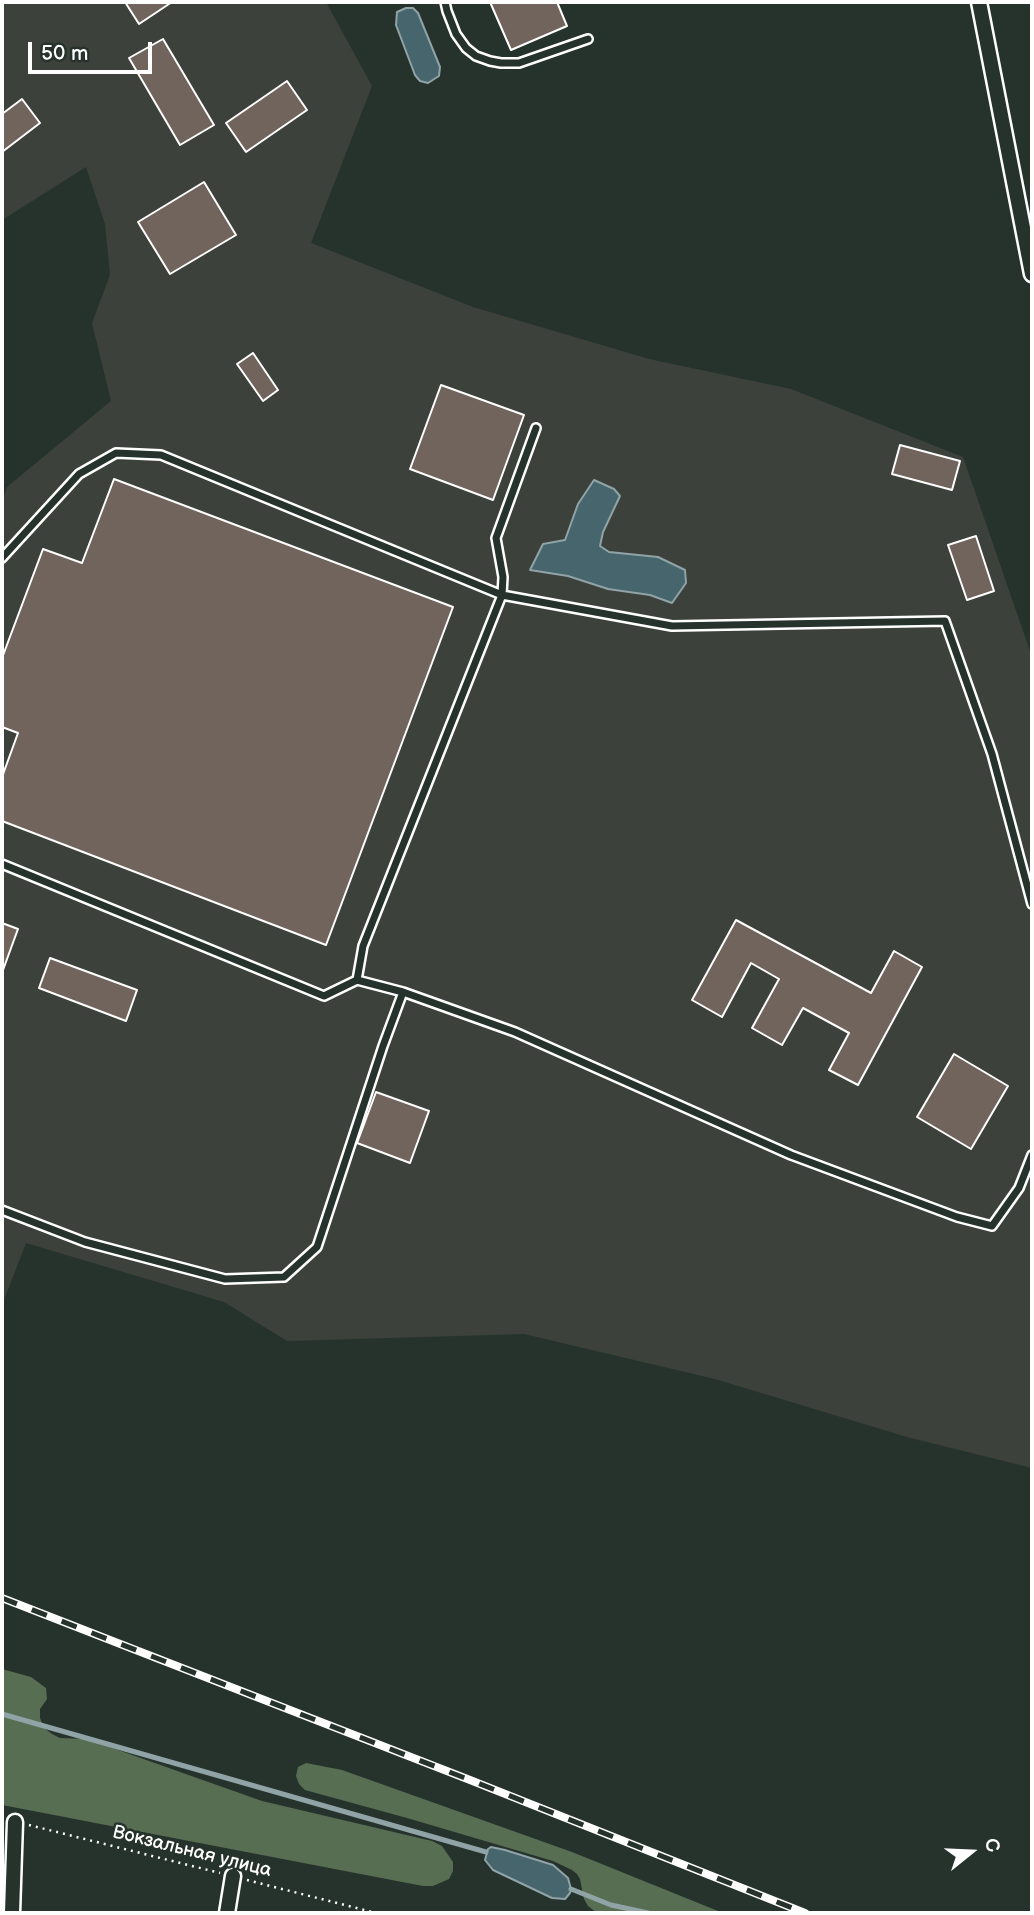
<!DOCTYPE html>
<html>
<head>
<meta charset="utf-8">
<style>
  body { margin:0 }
  #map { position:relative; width:1034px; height:1915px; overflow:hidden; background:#26332d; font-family:"Balsamiq Sans",sans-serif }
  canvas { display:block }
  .frame { position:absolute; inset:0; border:4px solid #fff; pointer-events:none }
  .north { position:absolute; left:936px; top:1817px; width:70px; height:70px; -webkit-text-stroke:5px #26332d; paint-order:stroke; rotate:72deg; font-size:19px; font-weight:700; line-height:28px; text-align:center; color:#fff }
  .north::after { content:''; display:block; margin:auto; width:24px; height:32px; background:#fff; clip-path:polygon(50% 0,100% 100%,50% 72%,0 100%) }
  .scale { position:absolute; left:28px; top:42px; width:124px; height:32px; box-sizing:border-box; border:4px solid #fff; border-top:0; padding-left:9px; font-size:21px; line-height:24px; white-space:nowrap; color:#fff; -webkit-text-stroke:5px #26332d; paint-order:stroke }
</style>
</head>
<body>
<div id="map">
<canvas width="1034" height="1915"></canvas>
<div class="frame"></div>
<div class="north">С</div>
<div class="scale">50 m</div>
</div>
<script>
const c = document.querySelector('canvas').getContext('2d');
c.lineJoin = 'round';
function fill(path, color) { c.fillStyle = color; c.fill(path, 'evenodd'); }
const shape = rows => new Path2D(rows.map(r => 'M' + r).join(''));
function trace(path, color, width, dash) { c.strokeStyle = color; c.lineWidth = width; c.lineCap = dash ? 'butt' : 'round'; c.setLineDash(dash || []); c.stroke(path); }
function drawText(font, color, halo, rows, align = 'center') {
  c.font = font + ' "Balsamiq Sans",sans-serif'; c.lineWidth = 5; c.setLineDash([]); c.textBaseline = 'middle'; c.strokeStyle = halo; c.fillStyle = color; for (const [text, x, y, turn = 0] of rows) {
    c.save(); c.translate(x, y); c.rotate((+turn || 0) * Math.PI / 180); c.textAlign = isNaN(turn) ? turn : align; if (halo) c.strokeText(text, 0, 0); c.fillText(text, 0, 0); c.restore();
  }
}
fill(shape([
  [2,2,326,2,372,86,311,243,473,307,649,359,791,389,963,457,1032,657,1032,1468,907,1437,715,1379,524,1334,287,1341,224,1302,26,1243,2,1305,2,500,7,487,111,401,92,323,110,275,105,224,86,167,2,220]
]), '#3c423b');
fill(shape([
  [2,1669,31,1677,46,1688,47,1699,40,1709,40,1718,44,1728,52,1734,60,1738,87,1739,262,1801,432,1841,442,1846,453,1862,453,1871,449,1879,433,1886,423,1886,2,1805],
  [306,1763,342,1770,572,1852,723,1913,597,1913,588,1906,584,1899,580,1879,577,1874,572,1870,553,1861,407,1818,305,1790,299,1784,296,1776,298,1767]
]), '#586e53');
const water = shape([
  [406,8,413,8,418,13,440,67,439,76,428,83,420,81,415,75,396,25,397,12,406,8],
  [594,480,614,489,620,496,603,532,600,546,609,552,658,557,685,570,686,583,672,603,650,595,608,589,568,576,530,570,543,544,565,540,578,504,594,480],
  [491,1847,505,1850,553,1865,568,1878,571,1889,570,1893,565,1899,552,1898,493,1870,485,1860,488,1849,491,1847]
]);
fill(water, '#46656c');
trace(water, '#90a3a7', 2);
trace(shape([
  [2,1714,486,1852],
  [571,1889,611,1905,648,1913]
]), '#90a3a7', 5);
const building = shape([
  [125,2,172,2,139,24,125,2],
  [490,2,557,2,567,26,511,50,490,2],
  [163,39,214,125,180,145,129,58,163,39],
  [287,81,307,110,246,152,226,123,287,81],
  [22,99,40,123,2,152,2,114,22,99],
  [204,182,236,235,170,274,138,222,204,182],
  [253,353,278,390,263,401,237,364,253,353],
  [441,385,524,415,493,500,410,469,441,385],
  [900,445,960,461,952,490,892,474,900,445],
  [114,479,453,607,326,945,2,821,2,777,18,733,2,727,2,658,43,549,82,563,114,479],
  [976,536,994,591,967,600,948,545,976,536],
  [736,920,871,993,894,951,922,967,858,1085,829,1070,849,1033,803,1008,782,1045,752,1028,779,979,751,963,722,1017,692,1000,736,920],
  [2,923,18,929,3,970,2,970,2,923],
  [50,958,137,990,126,1021,39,988,50,958],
  [954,1054,1008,1086,971,1149,917,1117,954,1054],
  [376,1092,429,1111,410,1163,357,1143,376,1092]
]);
fill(building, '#71645d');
trace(building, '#fff', 2);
const lane = shape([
  [445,2,447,11,456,34,466,48,476,56,490,61,501,63,519,63,588,39],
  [2,558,79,474,116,453,161,455,502,595,672,626,945,621,992,754,1032,904],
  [2,864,324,996,357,980,403,992,515,1032,791,1155,957,1217,992,1226,1019,1188,1032,1155],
  [357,980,363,946,502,595,503,577,496,538,536,428],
  [2,1210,85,1242,225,1279,284,1277,317,1247,383,1046,403,992]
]);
const street = shape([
  [979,2,1032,274],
  [12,1913,15,1822],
  [227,1913,233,1876]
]);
trace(lane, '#fff', 12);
trace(street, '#fff', 19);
trace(shape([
  [29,1825,220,1873],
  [247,1880,376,1913]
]), '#fff', 2.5, [2, 5]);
trace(lane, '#26332d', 7);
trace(street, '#26332d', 14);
const rail = shape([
  [2,1598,470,1780,805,1913]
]);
trace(rail, '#fff', 8);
trace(rail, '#26332d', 5, [16]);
drawText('19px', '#fff', '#26332d', [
  ["Вокзальная улица",192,1852,14]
]);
</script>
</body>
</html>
